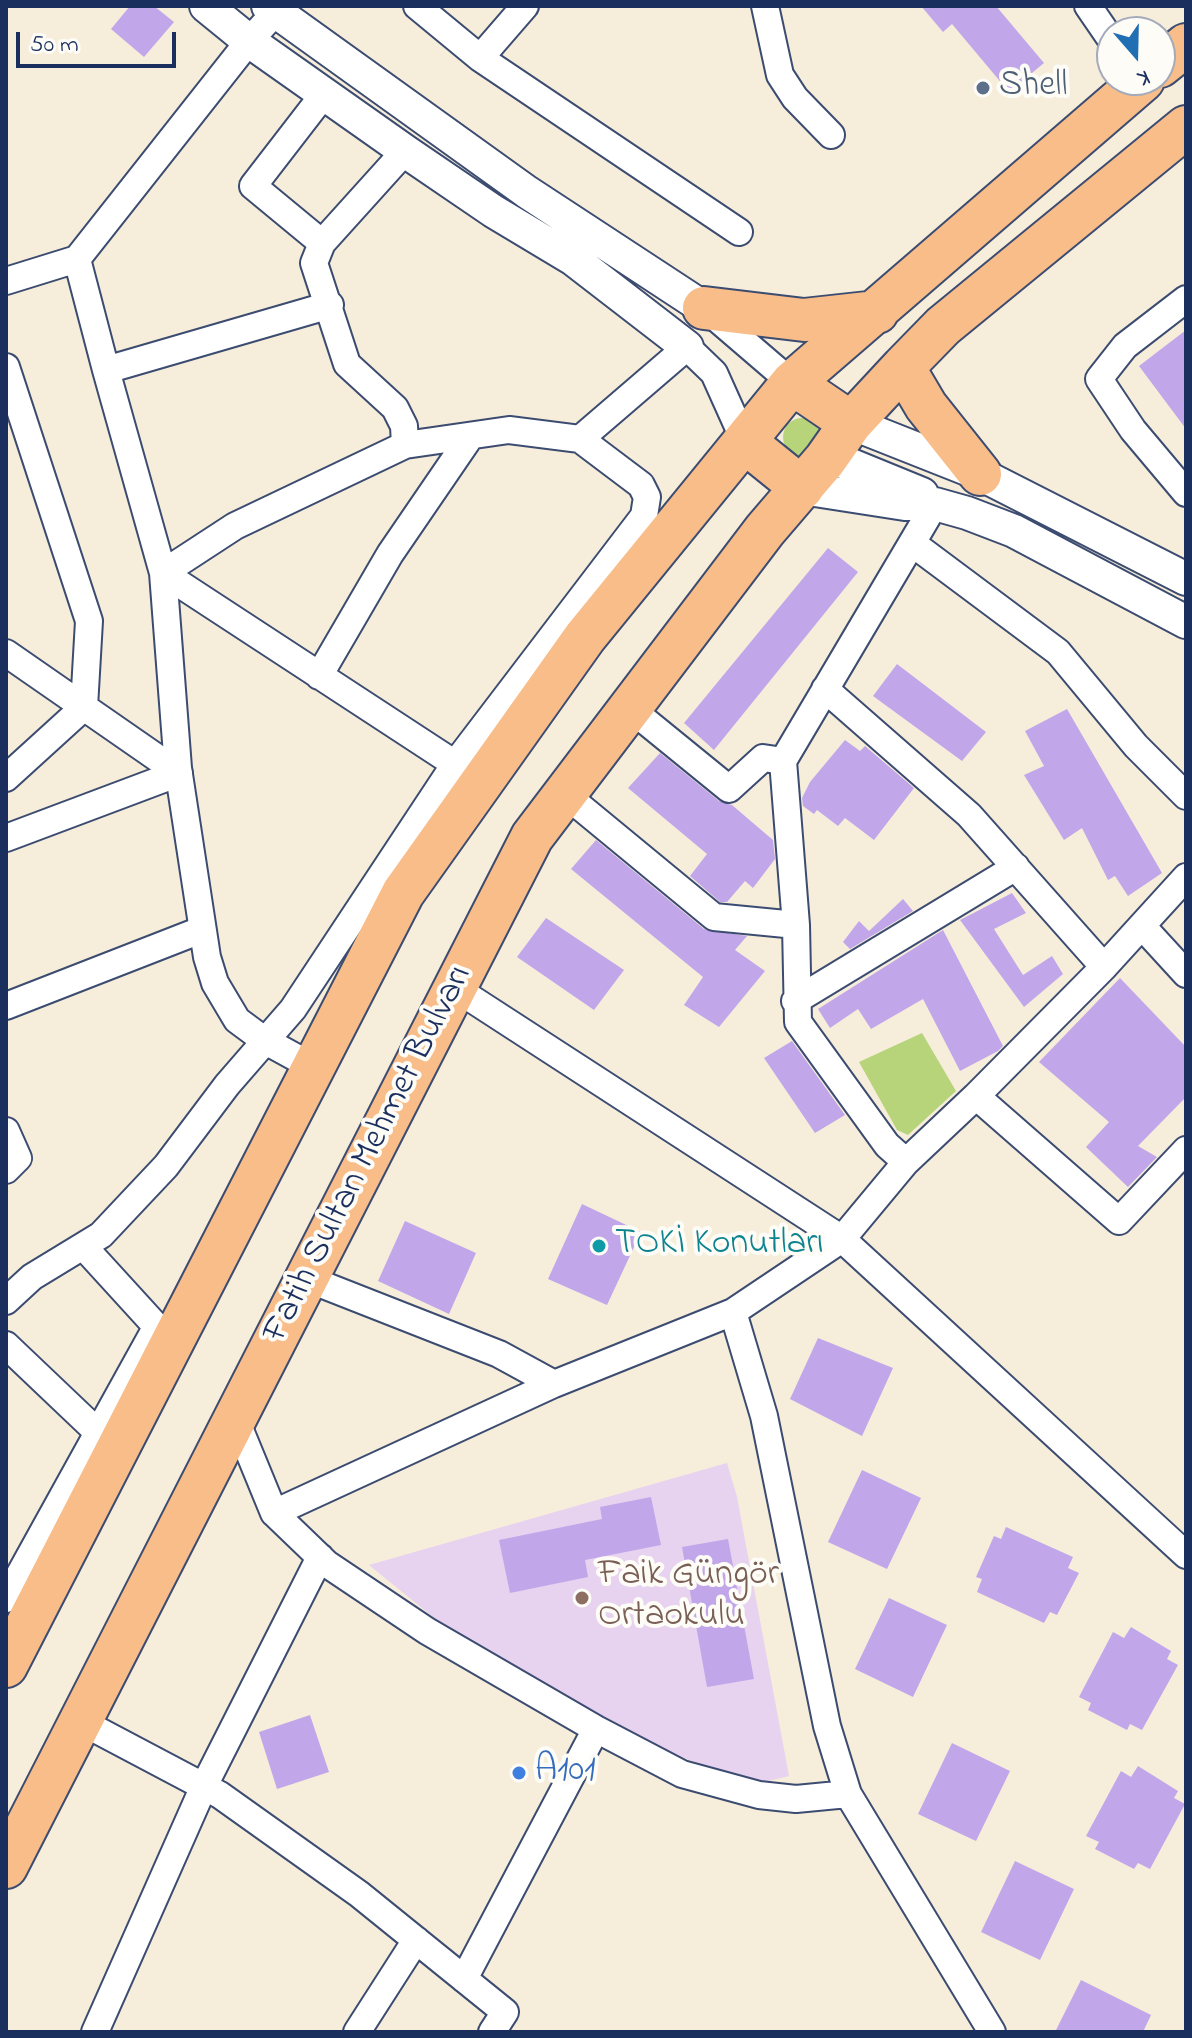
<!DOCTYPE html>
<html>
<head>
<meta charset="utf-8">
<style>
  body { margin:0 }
  #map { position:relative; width:1192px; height:2038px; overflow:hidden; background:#f6eddb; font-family:"Indie Flower",sans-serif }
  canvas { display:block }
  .frame { position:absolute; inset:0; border:8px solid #1b2f5e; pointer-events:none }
  .north { position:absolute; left:1096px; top:16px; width:80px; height:80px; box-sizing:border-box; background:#fdfcf7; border:2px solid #a3aaba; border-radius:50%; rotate:160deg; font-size:22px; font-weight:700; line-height:32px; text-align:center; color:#1b2f5e }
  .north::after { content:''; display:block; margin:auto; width:28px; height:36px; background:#1f6fb2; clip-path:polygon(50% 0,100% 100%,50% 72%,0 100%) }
  .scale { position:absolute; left:16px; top:32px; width:160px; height:36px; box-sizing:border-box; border:4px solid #1b2f5e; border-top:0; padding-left:10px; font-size:24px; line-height:28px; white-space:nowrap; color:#1b2f5e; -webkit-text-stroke:6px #fdfcf7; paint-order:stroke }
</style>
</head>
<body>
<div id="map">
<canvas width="1192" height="2038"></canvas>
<div class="frame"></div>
<div class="north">K</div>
<div class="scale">50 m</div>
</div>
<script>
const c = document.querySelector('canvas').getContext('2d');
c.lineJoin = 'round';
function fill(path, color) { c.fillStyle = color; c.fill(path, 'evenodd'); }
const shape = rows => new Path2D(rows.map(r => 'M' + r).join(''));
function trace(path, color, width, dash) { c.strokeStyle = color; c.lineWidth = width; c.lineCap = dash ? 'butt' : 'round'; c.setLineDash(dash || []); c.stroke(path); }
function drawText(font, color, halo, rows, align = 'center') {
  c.font = font + ' "Indie Flower",sans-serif'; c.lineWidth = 8; c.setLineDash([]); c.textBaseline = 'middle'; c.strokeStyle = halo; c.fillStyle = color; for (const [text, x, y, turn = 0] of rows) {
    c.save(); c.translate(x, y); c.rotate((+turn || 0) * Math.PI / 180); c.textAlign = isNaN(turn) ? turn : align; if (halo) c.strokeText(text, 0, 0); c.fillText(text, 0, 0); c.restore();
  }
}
fill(shape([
  [727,1463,737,1497,789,1776,756,1784,634,1740,449,1630,369,1565]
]), '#e7d2ef');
fill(shape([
  '783 437a19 19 0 1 1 38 0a19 19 0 1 1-38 0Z',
  [922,1033,956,1091,908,1135,897,1130,859,1062]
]), '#b7d47b');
fill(shape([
  [130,6,154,6,174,22,144,57,111,29],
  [921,6,996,6,1044,63,1009,92,952,24,943,32],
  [1186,330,1186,429,1139,366],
  [828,548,858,572,714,750,684,723],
  [897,664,986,732,962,761,873,696],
  [1067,709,1162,873,1128,896,1115,876,1108,880,1082,828,1064,840,1024,775,1044,766,1025,731],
  [845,740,860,751,865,746,914,788,874,840,845,818,838,826,817,810,814,814,803,806,802,798,810,782],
  [660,753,719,801,732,805,773,840,775,859,753,888,745,881,727,902,720,902,690,876,707,854,628,788],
  [596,840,704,929,747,936,735,950,765,971,719,1027,684,1005,703,977,571,869],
  [1012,893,1026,913,994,929,1023,975,1052,956,1063,974,1024,1007,960,920],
  [903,899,913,911,850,949,843,942,859,921,869,931],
  [546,918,624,970,594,1010,517,957],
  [943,930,1003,1046,998,1051,960,1071,923,999,871,1029,858,1009,830,1028,818,1009],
  [1120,978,1186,1047,1186,1097,1138,1146,1157,1157,1128,1187,1086,1147,1109,1122,1039,1062],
  [792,1041,845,1115,815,1133,764,1058],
  [582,1204,641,1232,607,1305,548,1279],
  [405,1221,476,1253,449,1314,378,1281],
  [818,1338,893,1368,862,1436,790,1399],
  [862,1470,921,1498,887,1569,828,1542],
  [651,1497,661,1545,585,1560,588,1577,510,1593,499,1540,602,1519,600,1507],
  [1006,1527,1073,1557,1068,1568,1079,1573,1057,1615,1050,1612,1044,1623,977,1592,982,1579,976,1577,994,1536,1001,1539],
  [728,1539,754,1679,707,1687,682,1547],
  [889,1598,947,1625,913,1697,855,1669],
  [1131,1627,1171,1651,1167,1659,1178,1665,1142,1730,1130,1724,1127,1730,1088,1710,1091,1703,1079,1697,1113,1632,1124,1638],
  [310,1715,329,1772,277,1789,259,1732],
  [952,1743,1010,1771,976,1841,918,1814],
  [1138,1766,1178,1791,1174,1798,1185,1804,1150,1869,1138,1863,1134,1869,1095,1849,1099,1842,1086,1836,1121,1771,1131,1777],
  [1015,1861,1074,1889,1040,1960,981,1932],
  [1081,1980,1151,2015,1143,2032,1055,2032]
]), '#c1a7ea');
const minor = shape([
  [417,6,480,58,739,232],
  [765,6,780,75,795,98,831,135],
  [1088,6,1112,41],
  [480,58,525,6],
  [322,243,253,186,324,94],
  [77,259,106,370],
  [6,281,77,259,249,41,281,6],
  [1186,299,1125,346,1099,379,1133,430,1186,493],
  [707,310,792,383],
  [6,367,89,621,84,707,6,778],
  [580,439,687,347,714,373,745,442],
  [405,445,404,426,395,408,347,364,314,263,322,243,405,151],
  [912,543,1058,652,1136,746,1186,796],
  [163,573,455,764],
  [6,653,179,773],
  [319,676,390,554,470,437],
  [825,689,969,815,1104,967],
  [632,710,729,789,763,758,783,761],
  [566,795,714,917,796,925],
  [6,838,179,773],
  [1142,926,1186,974],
  [455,988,842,1239,1186,1555],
  [795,1001,1016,867],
  [6,1006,201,930],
  [315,1068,264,1040,237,1020,215,983,207,957,178,768,163,573,106,370,330,305],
  [976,1096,1104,967,1186,877],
  [6,1131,18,1158,6,1170],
  [906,1162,887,1145,798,1022,796,925,783,761,935,504],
  [83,1246,167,1338],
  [308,1279,499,1354,554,1384,733,1312,842,1239,906,1162,976,1096,1119,1221,1186,1150],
  [6,1301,32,1277,101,1235,166,1166,227,1085,293,1009,455,764,644,516,647,497,641,485,580,439,509,430,405,445,235,526,163,573],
  [6,1345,108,1442],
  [235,1418,274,1513,554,1384],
  [274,1513,327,1564,427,1631,596,1729,682,1774,759,1795,796,1799,848,1794,827,1726,764,1416,733,1312],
  [6,1599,157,1326],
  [80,1721,220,1795,359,1894,505,2012,492,2032],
  [848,1794,992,2032],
  [464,1979,596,1729],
  [95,2032,204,1786,320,1557],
  [357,2032,416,1940]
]);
const tertiary = shape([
  [206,6,249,41,405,151,493,211,573,259,687,347],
  [268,6,527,192,704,308],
  [851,423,980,474,1186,579],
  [829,456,922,494],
  [802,488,905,504,935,504,967,513,1014,531,1186,622]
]);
const trunk = shape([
  [1160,66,1186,45],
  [704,308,804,320,877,312],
  [903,367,926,406,980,474],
  [792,383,851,423],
  [745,442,802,488],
  [6,1666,403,893,585,637,792,383,1143,80],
  [6,1867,532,837,765,530,825,460,851,423,903,367,943,326,1186,127]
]);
trace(minor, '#3c4c71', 30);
trace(tertiary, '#3c4c71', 36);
trace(trunk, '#3c4c71', 46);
trace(minor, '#fff', 26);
trace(tertiary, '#fff', 32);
trace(trunk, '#f8bd89', 42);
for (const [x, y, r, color] of [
  [983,88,8,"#5c6f8a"],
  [599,1246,8,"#0f9aa8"],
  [582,1598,8,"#8d6e63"],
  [519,1773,8,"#3f7fe0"]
]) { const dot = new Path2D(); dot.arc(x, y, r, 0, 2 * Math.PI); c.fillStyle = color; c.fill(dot); trace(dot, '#fdfcf7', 3); }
drawText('36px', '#4e5e75', '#fdfcf7', [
  ["Shell",999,88]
], 'left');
drawText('36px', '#1b2f5e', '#fdfcf7', [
  ["Fatih Sultan Mehmet Bulvarı",370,1155,-63]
]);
drawText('36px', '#0d838f', '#fdfcf7', [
  ["TOKİ Konutları",615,1246]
], 'left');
drawText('36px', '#785e54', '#fdfcf7', [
  ["Faik Güngör",598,1577],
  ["Ortaokulu",598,1618]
], 'left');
drawText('36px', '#366cbe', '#fdfcf7', [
  ["A101",535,1773]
], 'left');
</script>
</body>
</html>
